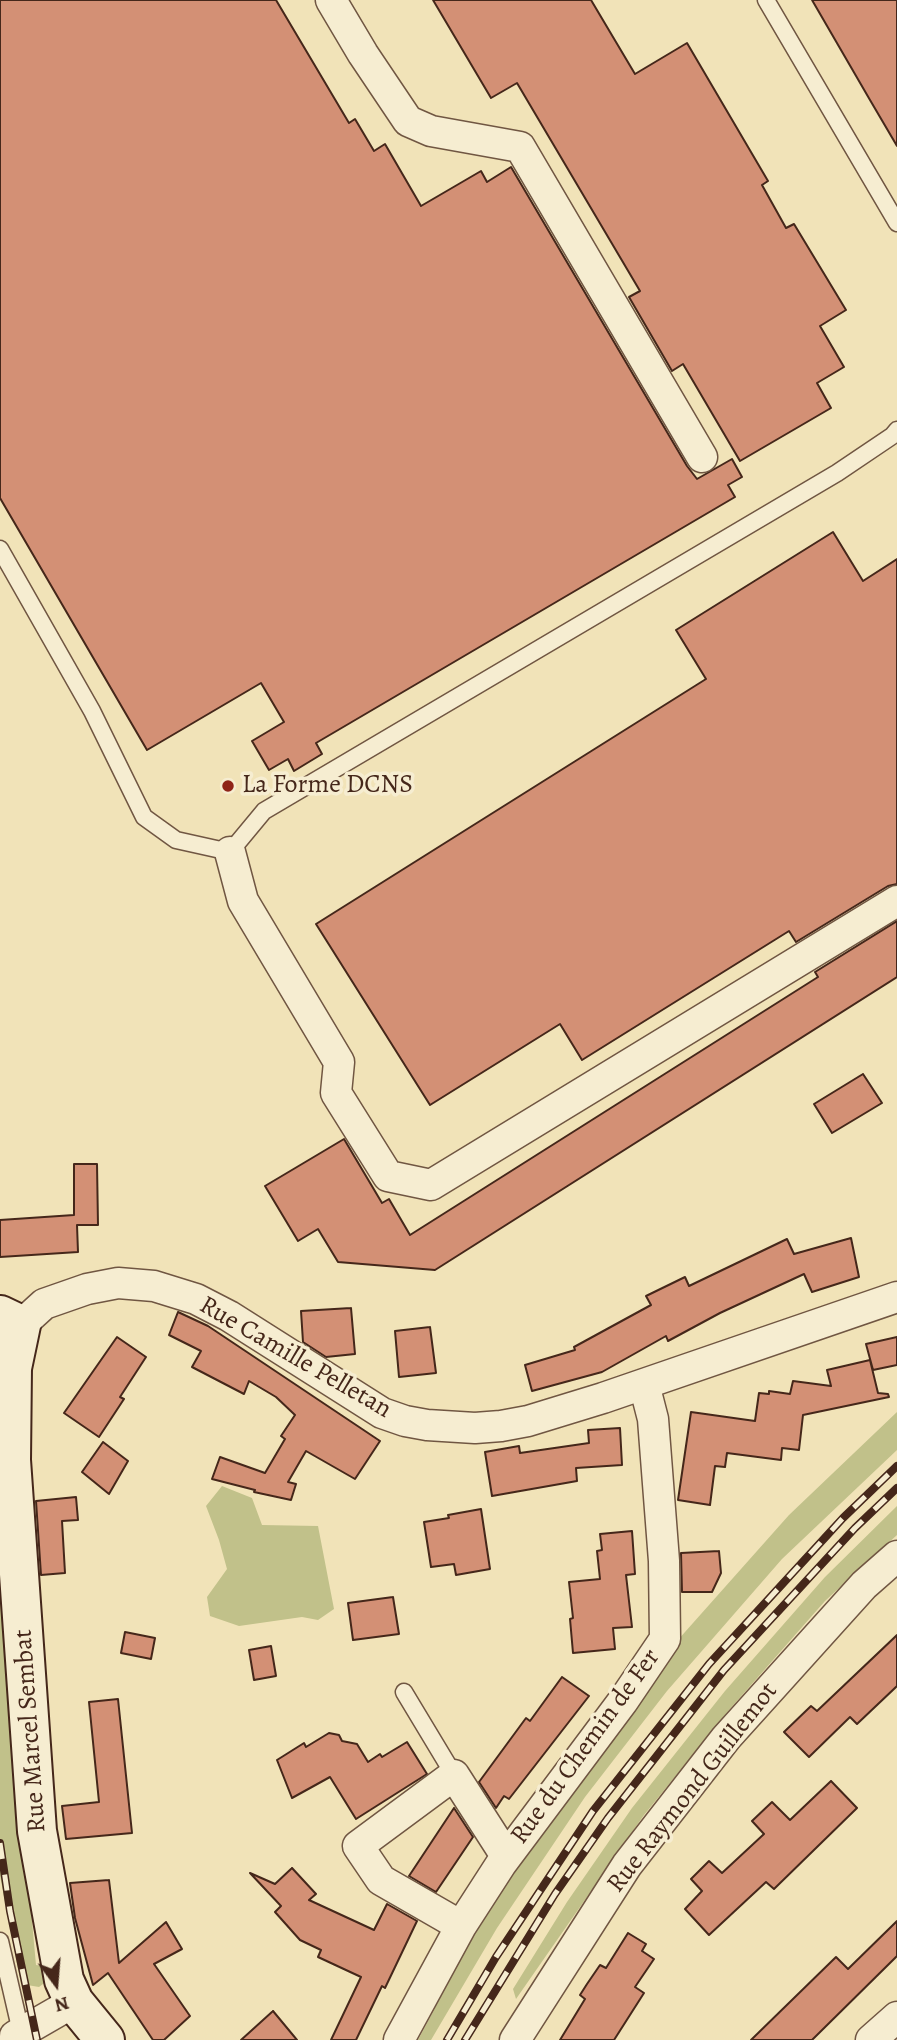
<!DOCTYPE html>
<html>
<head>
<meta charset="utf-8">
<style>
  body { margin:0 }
  #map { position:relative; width:897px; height:2040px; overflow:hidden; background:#f1e3b8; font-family:Alegreya,serif }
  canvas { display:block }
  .north { position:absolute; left:21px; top:1949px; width:70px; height:70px; -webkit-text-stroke:5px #f6edd1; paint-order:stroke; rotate:164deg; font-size:19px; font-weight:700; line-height:28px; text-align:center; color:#45271a }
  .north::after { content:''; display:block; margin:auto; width:24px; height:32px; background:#45271a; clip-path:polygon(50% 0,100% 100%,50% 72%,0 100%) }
</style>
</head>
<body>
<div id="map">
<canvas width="897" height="2040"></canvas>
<div class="north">N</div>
</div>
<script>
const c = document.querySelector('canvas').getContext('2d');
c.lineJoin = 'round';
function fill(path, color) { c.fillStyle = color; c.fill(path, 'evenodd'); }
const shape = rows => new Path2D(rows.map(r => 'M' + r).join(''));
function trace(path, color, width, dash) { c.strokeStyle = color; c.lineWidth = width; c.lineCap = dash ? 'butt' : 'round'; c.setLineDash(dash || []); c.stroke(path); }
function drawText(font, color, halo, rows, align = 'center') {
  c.font = font + ' Alegreya,serif'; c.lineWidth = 7; c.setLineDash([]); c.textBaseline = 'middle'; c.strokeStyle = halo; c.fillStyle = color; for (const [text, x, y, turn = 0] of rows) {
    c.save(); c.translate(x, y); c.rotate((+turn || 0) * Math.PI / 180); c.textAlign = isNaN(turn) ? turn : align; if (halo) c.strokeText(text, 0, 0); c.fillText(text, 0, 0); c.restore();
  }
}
fill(shape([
  [897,1412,897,1450,782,1559,667,1691,585,1797,497,1928,431,2040,418,2040,434,2010,456,1957,523,1855,677,1641,789,1515],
  [222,1486,252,1498,262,1525,318,1526,334,1609,318,1620,302,1617,239,1626,210,1616,207,1597,227,1569,219,1540,206,1506],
  [897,1506,897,1535,825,1601,729,1710,644,1815,516,1999,513,1989,567,1902,632,1808,725,1691,825,1577],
  [0,1535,10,1680,36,1965,44,1966,47,1981,39,1987,21,1984,0,1876]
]), '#c1c18a');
const building = shape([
  [0,0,276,0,349,123,355,119,374,151,385,144,421,206,481,171,487,182,511,167,687,466,697,479,732,459,742,477,728,485,735,497,316,743,322,754,294,771,288,759,269,770,252,741,284,722,261,683,147,750,0,498,0,0],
  [433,0,591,0,635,74,687,43,768,181,762,185,786,228,794,224,846,310,820,326,844,367,817,383,831,408,740,461,683,364,672,371,629,297,640,291,517,83,491,98,433,0],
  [812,0,897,0,897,146,870,100,812,0],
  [833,532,863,581,897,559,897,884,888,886,796,942,789,931,582,1060,560,1024,430,1105,316,924,706,679,676,630,833,532],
  [897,921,897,977,435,1270,338,1262,318,1229,298,1241,265,1186,344,1139,382,1203,389,1199,410,1235,818,977,815,972,897,921],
  [863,1074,882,1103,832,1133,814,1104,863,1074],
  [74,1164,97,1164,98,1225,77,1225,78,1252,0,1257,0,1220,74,1215,74,1164],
  [851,1238,859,1277,812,1292,804,1274,720,1313,668,1341,666,1336,602,1372,532,1391,525,1365,575,1350,574,1347,651,1305,646,1296,685,1277,689,1286,787,1239,794,1254,851,1238],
  [351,1308,355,1354,326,1357,303,1342,301,1311,351,1308],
  [178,1312,208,1326,380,1441,355,1479,306,1451,288,1482,296,1484,291,1500,254,1492,255,1490,212,1479,220,1457,265,1473,285,1439,281,1436,295,1415,276,1397,249,1381,244,1394,192,1367,201,1351,169,1335,178,1312],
  [430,1327,436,1373,399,1377,395,1331,430,1327],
  [117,1337,146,1357,120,1397,124,1399,99,1437,64,1413,117,1337],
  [897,1337,897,1365,873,1370,866,1344,897,1337],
  [870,1360,878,1393,888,1394,889,1397,803,1415,799,1450,782,1448,781,1460,727,1453,725,1467,715,1466,710,1505,678,1500,691,1412,755,1421,759,1393,769,1394,769,1391,790,1394,793,1381,831,1386,827,1370,870,1360],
  [620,1428,622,1465,576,1468,577,1481,492,1496,485,1452,519,1446,520,1453,589,1443,588,1430,620,1428],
  [103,1442,128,1461,109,1494,82,1472,103,1442],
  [76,1497,78,1520,62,1521,65,1573,41,1575,36,1501,76,1497],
  [481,1509,490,1569,456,1575,454,1564,431,1567,424,1522,449,1518,448,1515,481,1509],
  [632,1531,635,1574,626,1575,632,1627,613,1628,615,1649,573,1653,570,1619,573,1618,569,1582,600,1579,597,1551,602,1550,600,1534,632,1531],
  [719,1551,721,1573,712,1592,682,1592,681,1553,719,1551],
  [393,1597,399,1634,353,1640,348,1603,393,1597],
  [125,1632,155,1638,151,1659,121,1653,125,1632],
  [897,1635,897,1686,857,1724,850,1717,809,1757,784,1732,811,1706,817,1711,897,1635],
  [271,1646,276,1676,254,1680,249,1650,271,1646],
  [562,1677,589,1696,509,1799,504,1796,496,1808,479,1782,526,1718,530,1721,562,1677],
  [118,1699,132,1833,66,1839,62,1806,99,1802,89,1702,118,1699],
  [329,1733,339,1735,342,1741,357,1744,368,1762,380,1754,382,1757,407,1742,427,1774,356,1819,330,1777,292,1798,277,1760,304,1743,306,1747,329,1733],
  [831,1781,857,1808,774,1889,766,1882,709,1935,685,1909,702,1891,691,1879,709,1861,722,1873,764,1834,752,1821,772,1802,790,1820,831,1781],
  [454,1808,473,1837,436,1892,409,1876,454,1808],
  [292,1868,316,1894,309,1900,374,1930,387,1904,417,1921,385,1988,382,1986,356,2040,331,2040,361,1977,318,1957,321,1950,300,1940,275,1912,281,1906,250,1873,275,1884,292,1868],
  [109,1880,119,1963,166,1922,182,1949,154,1964,190,2016,164,2040,153,2040,108,1973,93,1985,75,1918,70,1883,109,1880],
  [897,1921,897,1956,812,2040,751,2040,836,1957,848,1969,897,1921],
  [628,1933,646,1944,642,1951,654,1959,635,1987,644,1993,614,2040,560,2040,585,1999,580,1995,587,1984,600,1965,606,1968,628,1933],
  [273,2011,297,2040,241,2040,273,2011]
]);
fill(building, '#d39075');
trace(building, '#45271a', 2);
const lane = shape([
  [766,0,897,223],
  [0,549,92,711,144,817,176,840,230,852,264,811,837,473,892,436,897,430],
  [404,1692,454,1775],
  [0,1941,21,2032]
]);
const street = shape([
  [331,0,363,54,408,121,431,131,520,147,702,457],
  [230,852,243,901,339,1062,336,1093,388,1176,431,1185,897,901],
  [21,1325,44,1304,87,1289,118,1283,154,1286,196,1299,229,1316,382,1413,405,1421,427,1425,475,1428,501,1426,528,1421,603,1398,897,1297],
  [461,1926,381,1880,358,1846,454,1775,506,1856],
  [15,2040,15,2036,74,2002],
  [399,2040,461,1926,501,1864,623,1701,665,1639,664,1561,653,1419,644,1384],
  [515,2040,627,1865,726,1738,864,1585,897,1556],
  [871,2040,897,2017]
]);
const secondary = shape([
  [0,1315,21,1325,12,1368,11,1460,37,1831,64,1980,74,2002,105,2040]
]);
trace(lane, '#705642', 19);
trace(street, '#705642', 33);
trace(secondary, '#45271a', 42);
trace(lane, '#f6edd1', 16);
trace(street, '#f6edd1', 30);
trace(secondary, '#f6edd1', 38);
const rail = shape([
  [0,1843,10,1911,37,2040],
  [447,2040,496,1957,593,1811,709,1664,843,1518,897,1466],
  [465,2040,555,1894,608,1818,724,1670,855,1528,897,1488]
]);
trace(rail, '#45271a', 8);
trace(rail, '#f6edd1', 5, [16]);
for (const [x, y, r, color] of [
  [228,786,7,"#8f2418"]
]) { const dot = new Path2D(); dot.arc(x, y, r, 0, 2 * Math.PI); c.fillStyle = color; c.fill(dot); trace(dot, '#f6edd1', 2.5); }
drawText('26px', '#45271a', '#f6edd1', [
  ["La Forme DCNS",242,786]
], 'left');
drawText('26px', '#45271a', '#f6edd1', [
  ["Rue Camille Pelletan",295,1358,30],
  ["Rue Marcel Sembat",31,1731,-94],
  ["Rue du Chemin de Fer",586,1747,-54],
  ["Rue Raymond Guillemot",693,1788,-52]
]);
</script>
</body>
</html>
